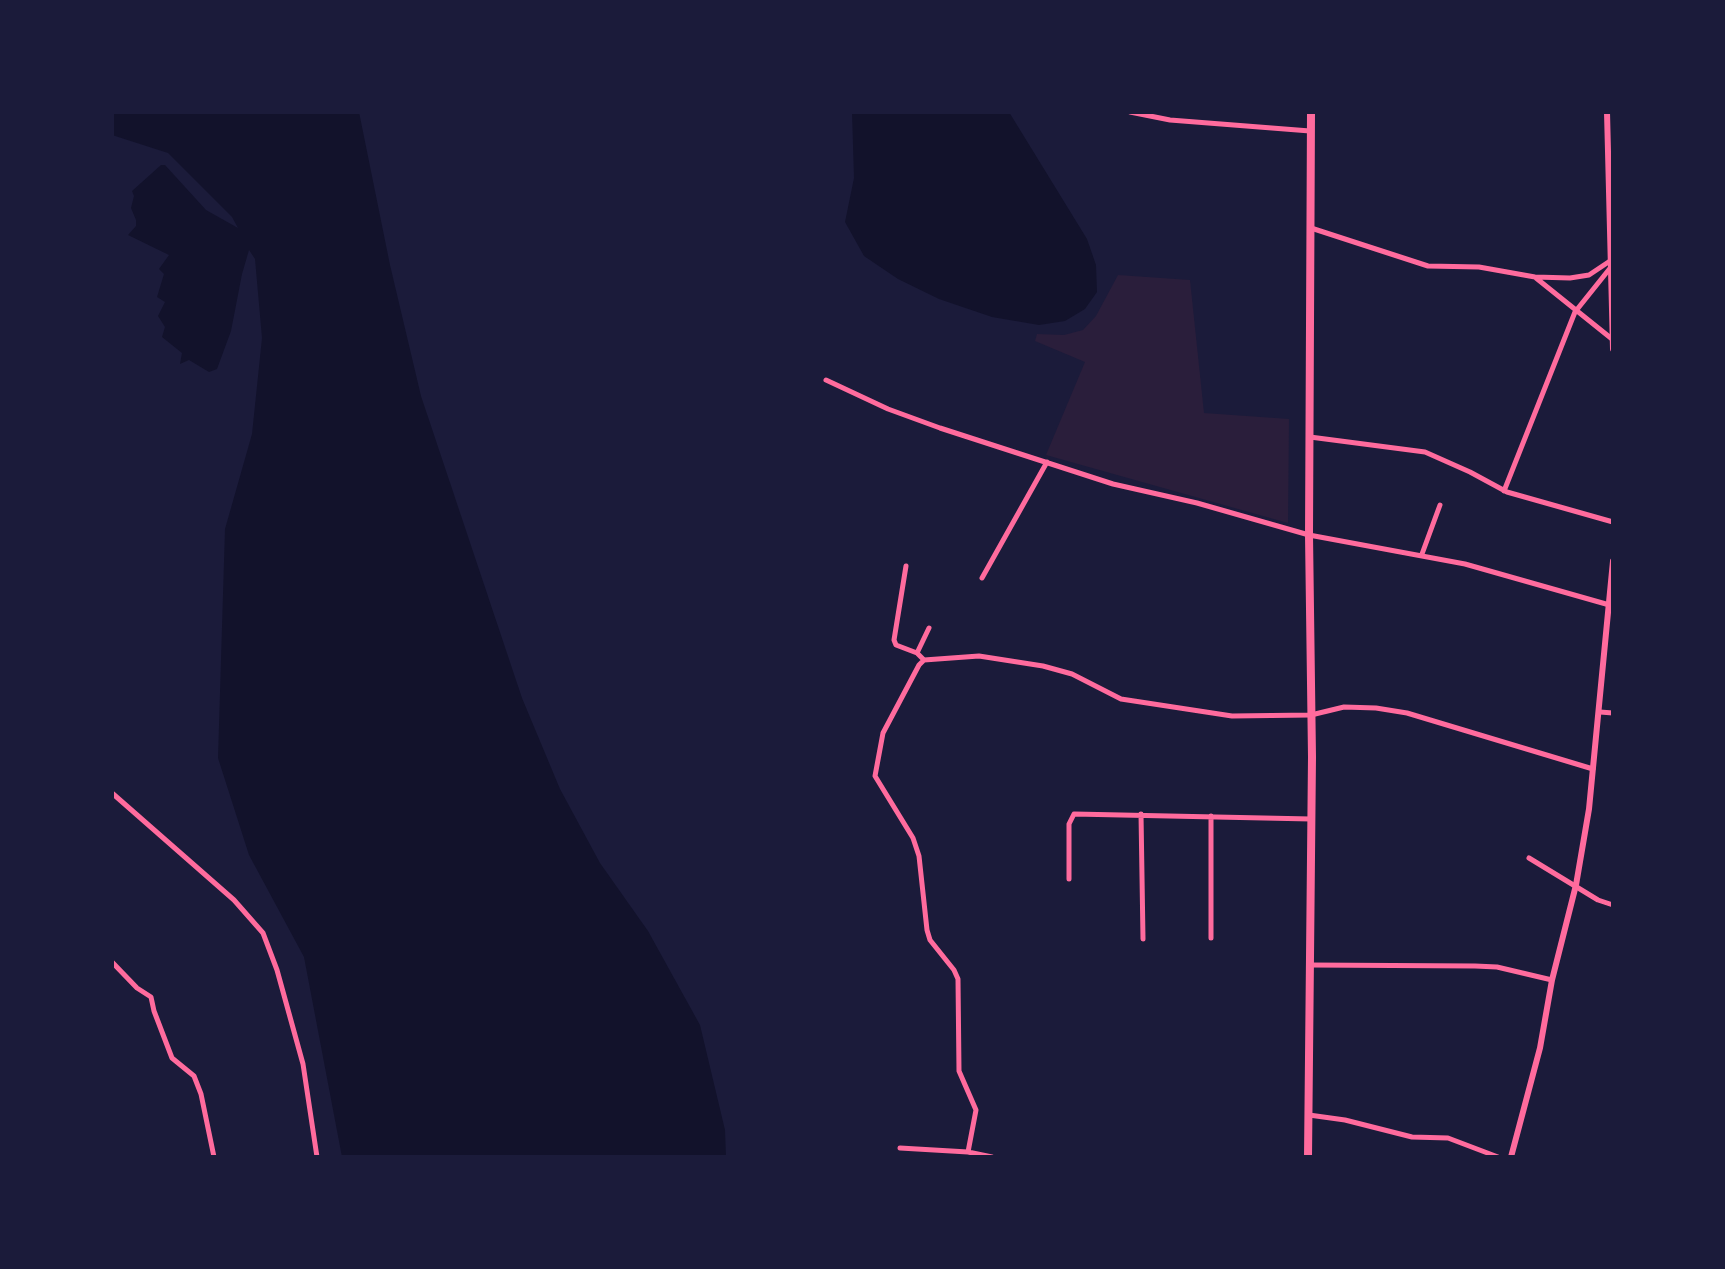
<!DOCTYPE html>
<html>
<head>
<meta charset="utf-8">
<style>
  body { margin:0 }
  #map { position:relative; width:1725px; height:1269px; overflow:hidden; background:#1b1b3a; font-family:"Golos Text",sans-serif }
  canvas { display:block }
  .frame { position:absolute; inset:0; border:114px solid #1b1b3a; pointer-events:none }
</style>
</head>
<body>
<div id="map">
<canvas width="1725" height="1269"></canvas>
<div class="frame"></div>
</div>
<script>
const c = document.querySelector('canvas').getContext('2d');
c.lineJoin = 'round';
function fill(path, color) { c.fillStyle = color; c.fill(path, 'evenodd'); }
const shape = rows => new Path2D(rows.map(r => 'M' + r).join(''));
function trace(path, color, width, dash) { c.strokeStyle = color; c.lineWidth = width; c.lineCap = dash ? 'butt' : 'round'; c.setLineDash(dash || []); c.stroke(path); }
fill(shape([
  [1118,275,1190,280,1204,413,1289,419,1288,523,1046,455,1085,362,1035,341,1037,334,1064,335,1083,330,1096,316]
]), '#2a1e3b');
fill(shape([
  [112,112,359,112,390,265,421,396,522,698,560,789,600,863,648,931,700,1025,725,1130,726,1157,342,1157,304,957,249,855,218,758,225,529,252,434,262,338,255,259,249,250,242,274,231,331,217,369,209,372,189,360,180,364,182,353,162,337,165,327,158,316,165,302,157,297,164,274,159,269,169,255,128,235,136,226,136,220,131,208,134,196,132,191,161,165,165,165,206,210,238,228,232,217,168,153,112,135],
  [852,112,1009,112,1087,239,1096,265,1097,292,1085,309,1065,321,1039,325,992,317,939,299,898,279,864,256,845,222,854,178]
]), '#12122b');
trace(shape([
  [1130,112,1170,120,1310,131],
  [1311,228,1428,266,1479,267,1535,277,1570,278,1589,275,1613,259],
  [1536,278,1612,339],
  [826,380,888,409,940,428,1113,484,1197,503,1309,535,1465,564,1613,606],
  [1310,437,1425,452,1470,472,1507,492,1613,522],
  [1504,491,1575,312,1611,267],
  [1422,554,1440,505],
  [906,566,894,640,896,645,917,653,924,660],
  [982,578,1047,462],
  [917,653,929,628],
  [1600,712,1613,713],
  [112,793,234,900,263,933,277,970,303,1064,317,1157],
  [1141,814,1143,939],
  [1529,858,1598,900,1613,905],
  [1069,879,1069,824,1074,814,1311,819],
  [1211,938,1211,816],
  [112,962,137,988,151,997,154,1011,172,1058,194,1076,201,1094,214,1157],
  [1310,965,1475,966,1497,967,1552,980],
  [1309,1115,1345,1120,1412,1137,1448,1138,1498,1157],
  [900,1148,968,1152,992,1157],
  [968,1152,976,1110,959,1071,958,979,954,970,930,940,927,930,919,856,913,838,875,776,883,733,919,665,924,660,979,656,1043,666,1072,674,1121,699,1232,716,1311,715,1344,707,1376,708,1407,713,1593,769]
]), '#ff6b9d', 5);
trace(shape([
  [1607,112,1613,349],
  [1511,1157,1540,1048,1552,980,1576,885,1589,809,1613,561]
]), '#ff6b9d', 6);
trace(shape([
  [1308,1157,1312,757,1309,535,1311,112]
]), '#ff6b9d', 8);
</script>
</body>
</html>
